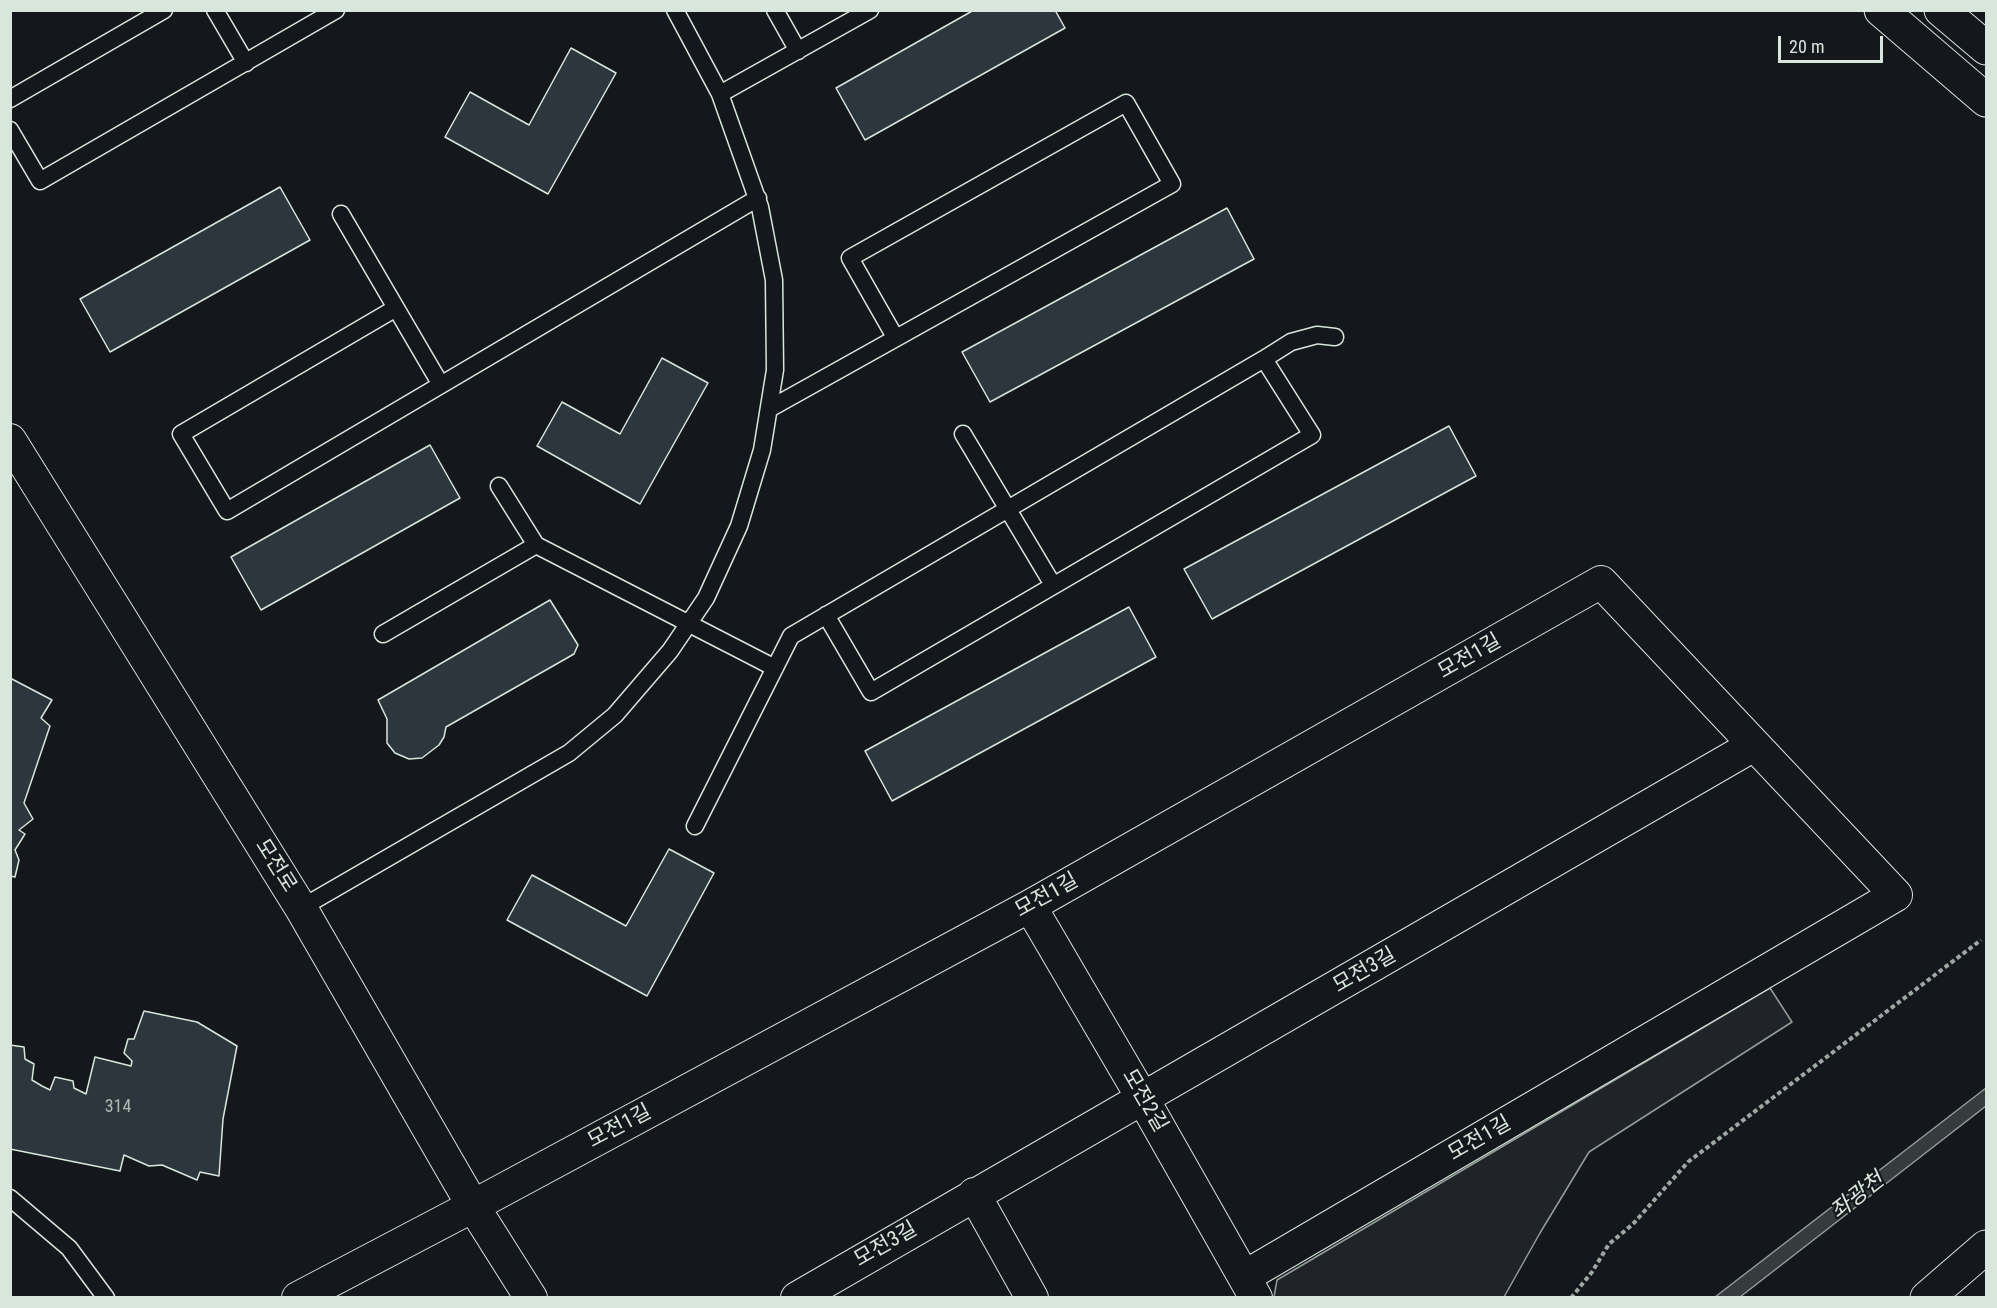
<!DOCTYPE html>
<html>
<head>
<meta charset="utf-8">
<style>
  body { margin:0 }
  #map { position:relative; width:1997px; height:1308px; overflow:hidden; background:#14181c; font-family:"Roboto Condensed",sans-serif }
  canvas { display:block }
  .frame { position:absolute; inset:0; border:12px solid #d8e6dc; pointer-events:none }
  .scale { position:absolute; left:1778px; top:36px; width:105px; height:27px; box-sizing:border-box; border:3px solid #d8e6dc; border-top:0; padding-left:8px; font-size:18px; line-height:21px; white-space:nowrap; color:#d8e6dc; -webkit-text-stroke:4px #14181c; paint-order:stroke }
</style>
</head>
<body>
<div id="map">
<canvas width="1997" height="1308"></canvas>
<div class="frame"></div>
<div class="scale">20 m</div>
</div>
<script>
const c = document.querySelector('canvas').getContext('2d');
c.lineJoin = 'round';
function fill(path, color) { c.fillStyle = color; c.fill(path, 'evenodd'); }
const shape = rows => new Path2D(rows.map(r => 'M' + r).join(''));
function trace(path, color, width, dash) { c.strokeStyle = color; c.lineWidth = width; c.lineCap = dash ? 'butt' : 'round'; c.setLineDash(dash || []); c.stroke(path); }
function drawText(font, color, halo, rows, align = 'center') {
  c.font = font + ' "Roboto Condensed","Noto Sans KR",sans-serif'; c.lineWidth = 4.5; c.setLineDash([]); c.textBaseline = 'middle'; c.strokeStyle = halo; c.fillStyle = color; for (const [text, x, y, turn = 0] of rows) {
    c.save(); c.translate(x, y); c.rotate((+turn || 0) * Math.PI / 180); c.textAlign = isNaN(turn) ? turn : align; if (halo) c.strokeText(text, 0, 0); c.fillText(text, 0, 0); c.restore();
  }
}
const green = shape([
  [1770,988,1792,1022,1589,1152,1540,1233,1504,1297,1274,1297,1277,1280,1770,988]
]);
fill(green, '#202428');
trace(green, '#939e99', 1.5);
const water = shape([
  [1986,1088,1986,1106,1740,1297,1715,1297,1986,1088]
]);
fill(water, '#363b3e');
trace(water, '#939e99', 1.5);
const building = shape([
  [974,10,1055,10,1065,28,865,140,836,88,974,10],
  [571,48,616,73,548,194,445,137,470,92,529,125,571,48],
  [280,187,310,240,110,352,80,299,280,187],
  [1227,208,1254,259,990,402,962,352,1227,208],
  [662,358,708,383,640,504,537,446,562,402,620,434,662,358],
  [1449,426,1476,476,1212,619,1184,569,1449,426],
  [430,445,460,498,261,610,231,557,430,445],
  [550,600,578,645,574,654,446,727,444,737,439,745,422,758,409,759,395,753,387,743,387,719,378,700,550,600],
  [1129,607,1156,657,892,801,865,751,1129,607],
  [10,678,52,700,41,718,50,726,24,803,33,819,19,830,25,834,15,850,19,860,15,877,10,876,10,678],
  [669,849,714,873,647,996,507,920,532,875,626,926,669,849],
  [144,1011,197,1022,237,1046,223,1119,219,1176,200,1172,197,1180,162,1165,149,1166,124,1155,120,1171,10,1149,10,1045,24,1047,25,1059,34,1064,32,1080,42,1086,50,1090,55,1077,73,1081,74,1088,86,1094,95,1057,131,1066,132,1061,124,1053,128,1039,134,1039,144,1011]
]);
fill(building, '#2c363c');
trace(building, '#d8e6dc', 1.5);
const lane = shape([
  [215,10,246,63],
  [775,10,798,51],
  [720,94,870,10],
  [10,99,164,10],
  [10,130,40,181,336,10],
  [341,214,441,385],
  [396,308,181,434,227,511,758,198],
  [1264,359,1291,342,1317,335,1335,337],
  [769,409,1172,184,1126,103,850,258,895,337],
  [963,434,1053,585],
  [499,486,536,545,775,668],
  [383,634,536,545],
  [695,826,791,636,1264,359,1312,435,871,692,826,615],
  [301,908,569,753,615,715,670,651,706,598,739,526,762,450,775,370,774,280,760,207,720,94,675,10],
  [10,1198,69,1248,106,1298]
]);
const street = shape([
  [10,440,301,908,473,1206,531,1298],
  [1030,906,1143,1099,1256,1298],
  [974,1194,1032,1298],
  [298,1298,473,1206,1030,906,1601,582,1896,895,1244,1277],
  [797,1298,1754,745]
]);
const secondary = shape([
  [1927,1298,1986,1247]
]);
const highway = shape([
  [1881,10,1986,100],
  [1941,10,1986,48]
]);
trace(lane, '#d8e6dc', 19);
trace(street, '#d8e6dc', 34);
trace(secondary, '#d8e6dc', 35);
trace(highway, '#d8e6dc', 35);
trace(shape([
  [1571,1298,1592,1272,1609,1244,1633,1224,1688,1162,1981,940]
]), '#9da8a2', 4, [4.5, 3]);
trace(lane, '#14181c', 16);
trace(street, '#14181c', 32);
trace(secondary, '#14181c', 33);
trace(highway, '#14181c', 33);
drawText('18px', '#adbab4', null, [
  ["314",118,1107]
]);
drawText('21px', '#d8e6dc', '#14181c', [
  ["모전1길",1470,657,-30],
  ["모전로",275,866,58],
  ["모전1길",1047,896,-29],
  ["모전3길",1365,971,-30],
  ["모전2길",1144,1101,60],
  ["모전1길",620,1127,-28],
  ["모전1길",1480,1139,-30],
  ["모전3길",886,1245,-30]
]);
drawText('italic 22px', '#d8e6dc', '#14181c', [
  ["좌광천",1858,1197,-38]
]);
</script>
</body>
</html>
